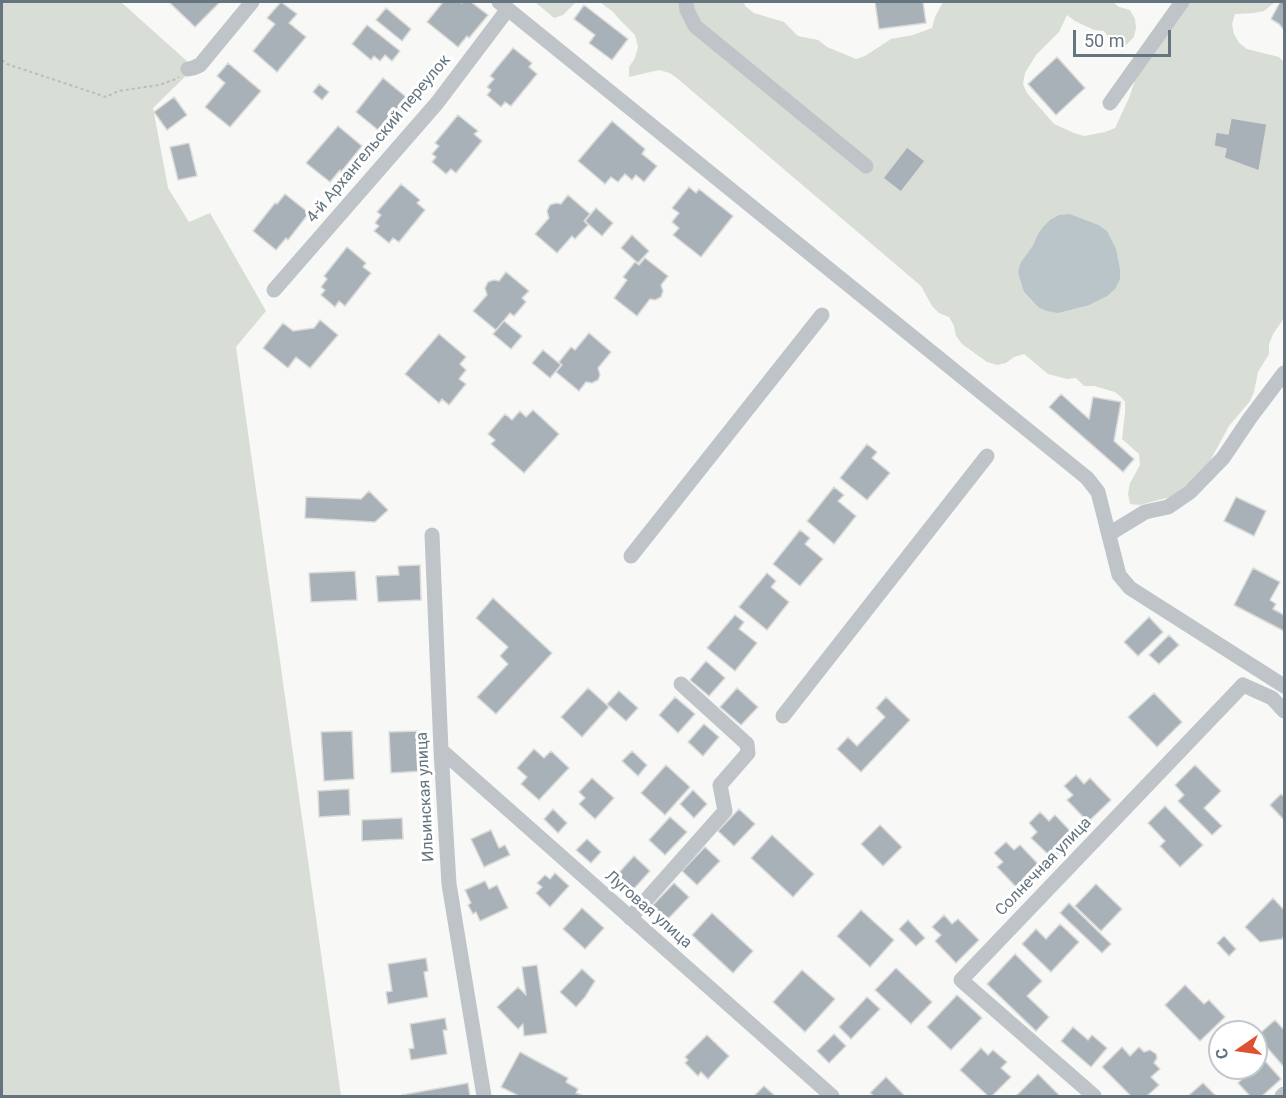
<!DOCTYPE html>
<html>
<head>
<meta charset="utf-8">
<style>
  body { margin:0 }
  #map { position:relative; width:1286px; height:1098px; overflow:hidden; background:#f8f8f6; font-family:Roboto,sans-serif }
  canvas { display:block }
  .frame { position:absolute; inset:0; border:3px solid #647580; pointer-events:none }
  .north { position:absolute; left:1208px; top:1020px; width:60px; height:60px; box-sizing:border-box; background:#fff; border:2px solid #c1c8cc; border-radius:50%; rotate:257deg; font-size:16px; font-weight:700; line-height:24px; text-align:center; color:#647580 }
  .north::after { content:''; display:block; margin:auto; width:21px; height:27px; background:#de5230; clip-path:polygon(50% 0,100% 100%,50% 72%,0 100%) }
  .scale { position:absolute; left:1073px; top:30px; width:98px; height:27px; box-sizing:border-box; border:3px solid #647580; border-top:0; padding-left:8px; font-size:18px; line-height:21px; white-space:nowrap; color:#647580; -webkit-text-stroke:4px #fff; paint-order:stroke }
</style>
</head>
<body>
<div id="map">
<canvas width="1286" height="1098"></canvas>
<div class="frame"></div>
<div class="north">С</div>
<div class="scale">50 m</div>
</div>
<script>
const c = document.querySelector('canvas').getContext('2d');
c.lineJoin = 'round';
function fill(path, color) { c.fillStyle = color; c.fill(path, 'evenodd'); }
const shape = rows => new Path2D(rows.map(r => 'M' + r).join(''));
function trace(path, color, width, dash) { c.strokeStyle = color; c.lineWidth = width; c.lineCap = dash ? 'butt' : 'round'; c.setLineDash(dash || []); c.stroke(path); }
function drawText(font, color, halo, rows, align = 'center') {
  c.font = font + ' Roboto,sans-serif'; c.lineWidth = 6; c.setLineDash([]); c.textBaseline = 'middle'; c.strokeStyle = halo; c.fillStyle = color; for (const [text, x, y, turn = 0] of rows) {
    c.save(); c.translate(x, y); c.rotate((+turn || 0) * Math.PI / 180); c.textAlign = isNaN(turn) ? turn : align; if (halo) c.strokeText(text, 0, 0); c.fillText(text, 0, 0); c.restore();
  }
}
fill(shape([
  [2,2,121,2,189,63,190,72,153,108,168,188,189,222,210,213,266,311,236,347,341,1096,2,1096],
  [535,2,576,2,563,15,554,18],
  [600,2,744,2,745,6,754,13,784,22,798,36,818,40,827,47,856,59,865,56,891,39,913,35,932,28,935,17,943,2,1113,2,1119,7,1130,10,1135,19,1136,28,1134,37,1126,45,1116,48,1104,31,1094,30,1075,21,1067,15,1059,32,1036,55,1025,73,1023,84,1027,93,1054,124,1074,133,1084,136,1105,132,1115,128,1129,98,1140,66,1189,2,1275,2,1264,11,1254,13,1235,14,1232,24,1234,34,1239,43,1247,49,1279,57,1284,62,1284,318,1273,334,1269,344,1269,354,1258,372,1254,392,1250,401,1229,426,1204,472,1170,497,1140,505,1130,504,1128,494,1130,483,1140,465,1139,454,1122,439,1125,413,1125,402,1121,397,1115,392,1094,386,1084,386,1076,378,1067,379,1048,374,1024,354,1014,357,1006,363,997,365,987,362,962,344,956,336,954,326,949,317,939,313,932,306,921,286,678,79,670,73,659,70,629,77,629,67,635,58,638,47,635,35,620,20,613,12],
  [1070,214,1099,225,1107,231,1038,307,1024,292,1021,262,1033,245,1037,236]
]), '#d8ddd5');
fill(shape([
  [1070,214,1099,225,1107,231,1116,249,1120,269,1120,279,1115,289,1107,296,1089,305,1058,313,1047,311,1038,307,1024,292,1018,272,1021,262,1033,245,1037,236,1043,227,1050,220,1059,215]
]), '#b9c5c9');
const building = shape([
  [169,2,217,2,219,3,195,27,169,2],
  [281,2,297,14,289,23,306,37,277,72,253,51,275,24,267,18,281,2],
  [443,2,460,2,462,3,463,2,471,2,488,15,469,38,467,36,458,47,427,22,443,2],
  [875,2,923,2,926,23,879,29,875,2],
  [1280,2,1284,2,1284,30,1279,24,1271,19,1280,2],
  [584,5,628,39,612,60,589,43,595,35,574,19,584,5],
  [386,8,411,29,402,41,376,20,386,8],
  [367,25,400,51,392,61,385,55,380,61,374,56,371,60,352,44,367,25],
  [513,48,532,63,529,67,537,74,511,106,505,102,501,107,487,95,491,90,487,87,494,79,490,76,513,48],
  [1057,57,1085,88,1056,115,1028,84,1057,57],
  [228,63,261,91,230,127,205,107,225,83,217,76,228,63],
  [383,78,411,101,384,135,356,112,383,78],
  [319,84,329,92,322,100,313,92,319,84],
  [174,97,187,115,167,130,154,112,174,97],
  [458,115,478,131,474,134,482,141,456,173,451,169,446,174,432,162,436,157,432,154,439,146,435,143,458,115],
  [1231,118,1267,124,1259,171,1224,158,1226,149,1214,146,1216,132,1228,134,1231,118],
  [612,121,645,149,642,154,657,166,644,182,636,175,632,180,625,174,618,182,611,177,605,184,578,161,612,121],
  [338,126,362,146,341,172,340,170,330,182,306,163,338,126],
  [189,143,197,176,178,180,170,147,189,143],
  [907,147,925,161,901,192,883,178,907,147],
  [401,184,420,200,417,203,425,210,399,242,393,238,389,243,374,231,379,226,375,223,381,215,377,212,401,184],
  [689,187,696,193,699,189,733,216,701,257,673,235,679,228,672,222,679,213,672,208,689,187],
  [285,194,309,213,288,240,286,238,276,250,253,231,275,203,277,204,285,194],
  [568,195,590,214,584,221,588,225,575,239,572,236,557,253,535,234,549,218,547,211,550,205,556,203,561,204,568,195],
  [596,208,613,223,602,236,585,221,596,208],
  [632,235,649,251,638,263,621,248,632,235],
  [347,247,366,263,363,267,371,273,345,306,339,301,335,307,321,295,325,290,321,287,327,279,324,276,347,247],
  [645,258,668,276,661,285,663,291,661,297,655,300,650,299,637,316,614,298,627,280,623,277,635,262,639,265,645,258],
  [506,272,529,291,522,298,526,302,514,316,510,313,496,330,473,311,487,295,485,288,488,282,494,280,499,281,506,272],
  [320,320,338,335,310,368,296,357,288,368,263,348,283,323,293,331,314,328,320,320],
  [504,321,522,336,511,349,493,334,504,321],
  [589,333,611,352,598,368,600,375,598,380,592,383,586,382,579,391,556,372,562,365,559,362,571,347,575,350,589,333],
  [439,334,466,357,460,364,466,370,459,379,466,384,449,405,442,399,439,403,405,374,439,334],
  [543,350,561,365,550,378,532,363,543,350],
  [1061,394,1089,419,1093,397,1121,402,1114,441,1134,459,1123,472,1049,407,1061,394],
  [533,410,559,434,524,473,491,444,495,440,488,434,505,414,512,420,520,411,526,417,533,410],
  [867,444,877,452,872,458,890,473,867,500,840,478,867,444],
  [834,487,844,495,838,501,856,516,834,544,807,521,834,487],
  [369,491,388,510,375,522,305,518,306,497,361,499,369,491],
  [1236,497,1266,511,1254,536,1224,521,1236,497],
  [800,530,810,538,805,544,823,559,800,586,773,564,800,530],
  [420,565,421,600,378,602,376,576,399,575,398,566,420,565],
  [1253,568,1280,582,1270,600,1276,604,1273,609,1284,615,1284,631,1234,605,1253,568],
  [355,571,357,600,311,602,309,573,355,571],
  [767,573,776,581,771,587,789,602,767,630,739,607,767,573],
  [493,598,552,653,496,714,477,697,508,664,500,656,508,647,476,618,493,598],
  [735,615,744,622,739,629,757,643,735,671,707,648,735,615],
  [1149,617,1163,632,1138,656,1124,642,1149,617],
  [1169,635,1179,645,1159,664,1149,655,1169,635],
  [706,661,725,678,709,696,690,680,706,661],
  [588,688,609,707,582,737,561,717,588,688],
  [737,688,758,707,741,725,720,707,737,688],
  [619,691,638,708,626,721,607,704,619,691],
  [1154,693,1182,722,1157,747,1128,717,1154,693],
  [675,697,695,714,678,733,659,715,675,697],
  [886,697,910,720,861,772,837,749,848,737,857,746,885,717,876,708,886,697],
  [704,724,719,737,703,756,688,742,704,724],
  [352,731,354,779,324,781,321,732,352,731],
  [421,731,423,771,391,773,389,732,421,731],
  [534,749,544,758,551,751,569,768,539,800,521,784,527,777,517,768,534,749],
  [632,751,647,765,638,776,622,761,632,751],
  [666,765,690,787,665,815,641,793,666,765],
  [1195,765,1221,791,1204,808,1222,826,1212,835,1178,801,1184,795,1175,785,1195,765],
  [1076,775,1084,784,1090,778,1111,800,1088,822,1067,800,1073,795,1064,786,1076,775],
  [592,778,614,798,595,819,579,804,585,798,579,792,592,778],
  [349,789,350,815,319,817,318,791,349,789],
  [693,790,707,804,694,818,680,804,693,790],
  [1281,794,1284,797,1284,820,1270,805,1281,794],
  [1165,806,1203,845,1180,867,1160,846,1165,841,1148,823,1165,806],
  [553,809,567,823,558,833,544,819,553,809],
  [739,809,755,824,734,846,718,831,739,809],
  [1040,812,1049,821,1055,815,1076,837,1053,859,1031,838,1037,832,1029,823,1040,812],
  [670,817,687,832,665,855,649,840,670,817],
  [402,818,403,839,362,841,362,820,402,818],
  [880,825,902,847,883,866,861,844,880,825],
  [491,830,499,848,505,845,510,855,484,867,471,839,491,830],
  [772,835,814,874,793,897,751,858,772,835],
  [587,839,601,852,591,863,576,850,587,839],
  [1006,842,1014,850,1020,845,1041,867,1018,889,997,867,1003,862,994,853,1006,842],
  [705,847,720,861,697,885,682,871,705,847],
  [634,856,650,871,630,893,614,878,634,856],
  [555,873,569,886,550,907,536,893,542,887,537,883,545,875,550,879,555,873],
  [485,881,489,889,497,885,508,908,480,921,476,912,473,914,468,905,471,903,465,890,485,881],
  [674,883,689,897,666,921,651,907,674,883],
  [1096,884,1122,909,1101,931,1075,906,1096,884],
  [1273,898,1284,910,1284,936,1282,939,1260,942,1245,927,1273,898],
  [1069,903,1111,944,1102,953,1060,913,1069,903],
  [582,908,604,928,585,949,563,929,582,908],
  [861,910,894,940,870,967,837,936,861,910],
  [712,913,753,951,733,973,692,935,712,913],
  [944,915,952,924,958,919,979,940,956,963,935,941,941,935,932,927,944,915],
  [908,920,925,938,916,946,899,929,908,920],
  [1060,924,1079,942,1051,972,1022,944,1036,929,1046,939,1060,924],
  [1224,936,1236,949,1229,956,1217,943,1224,936],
  [1015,954,1042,981,1027,996,1049,1017,1036,1031,987,984,1015,954],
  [426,958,428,971,424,972,428,997,388,1004,386,992,392,991,388,964,426,958],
  [537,965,547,1033,524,1036,523,1024,518,1029,497,1007,518,987,526,995,522,967,537,965],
  [896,968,932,1002,911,1024,875,990,896,968],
  [582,969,595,981,585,997,576,1007,560,992,582,969],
  [802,970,835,999,805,1032,773,1002,802,970],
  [1185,985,1204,1004,1209,1000,1225,1017,1200,1041,1165,1005,1185,985],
  [957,995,982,1018,951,1050,927,1027,957,995],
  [867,997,880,1009,851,1039,839,1027,867,997],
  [445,1018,447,1030,443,1030,447,1054,411,1060,409,1049,414,1048,410,1024,445,1018],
  [1275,1020,1284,1030,1284,1067,1257,1036,1275,1020],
  [1073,1027,1088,1040,1092,1035,1107,1048,1091,1067,1061,1041,1073,1027],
  [834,1034,846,1046,829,1063,817,1051,834,1034],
  [707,1035,729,1056,708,1079,701,1072,698,1076,685,1063,688,1060,685,1057,707,1035],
  [1122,1047,1130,1056,1139,1047,1144,1052,1150,1050,1156,1054,1157,1058,1154,1063,1160,1069,1151,1077,1159,1085,1147,1096,1131,1096,1102,1067,1122,1047],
  [981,1048,988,1055,993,1050,1007,1062,1001,1068,1011,1077,992,1096,988,1096,960,1070,981,1048],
  [520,1052,568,1078,566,1082,578,1089,576,1093,584,1096,519,1096,501,1087,520,1052],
  [1264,1060,1281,1079,1262,1096,1250,1096,1238,1083,1244,1077,1236,1068,1256,1068,1256,1063,1258,1065,1264,1060],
  [1038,1074,1059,1095,1058,1096,1016,1096,1038,1074],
  [886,1077,905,1096,874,1096,870,1093,886,1077],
  [468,1083,470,1096,403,1096,402,1095,468,1083],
  [1203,1083,1216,1096,1188,1096,1203,1083],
  [764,1086,775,1096,754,1096,764,1086]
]);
fill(building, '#a8b1b7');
trace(building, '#dadad8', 1.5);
trace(shape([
  [2,60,7,64,106,97,118,91,159,85,176,79,179,77]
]), '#babdc0', 2, [3, 3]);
trace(shape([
  [499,2,1087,478,1098,492,1119,575,1130,588,1284,686],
  [686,2,687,10,695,26,866,166],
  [188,69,193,68,200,65,252,2],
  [1110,103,1182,2],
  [274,290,437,103,508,9],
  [1109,534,1145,512,1168,507,1190,492,1223,458,1250,418,1284,373],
  [432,535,441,750,449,884,484,1096],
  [631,556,822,315],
  [783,716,987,456],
  [441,750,832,1096],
  [630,918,725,811,720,785,748,753,747,744,681,684],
  [1094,1096,961,980,1243,685,1272,698,1284,711],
  [1282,1096,1284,1094]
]), '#bfc4c8', 15);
drawText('16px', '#647580', '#fff', [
  ["4-й Архангельский переулок",379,139,-50],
  ["Ильинская улица",426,797,-93],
  ["Солнечная улица",1044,867,-46],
  ["Луговая улица",648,910,41]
]);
</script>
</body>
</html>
